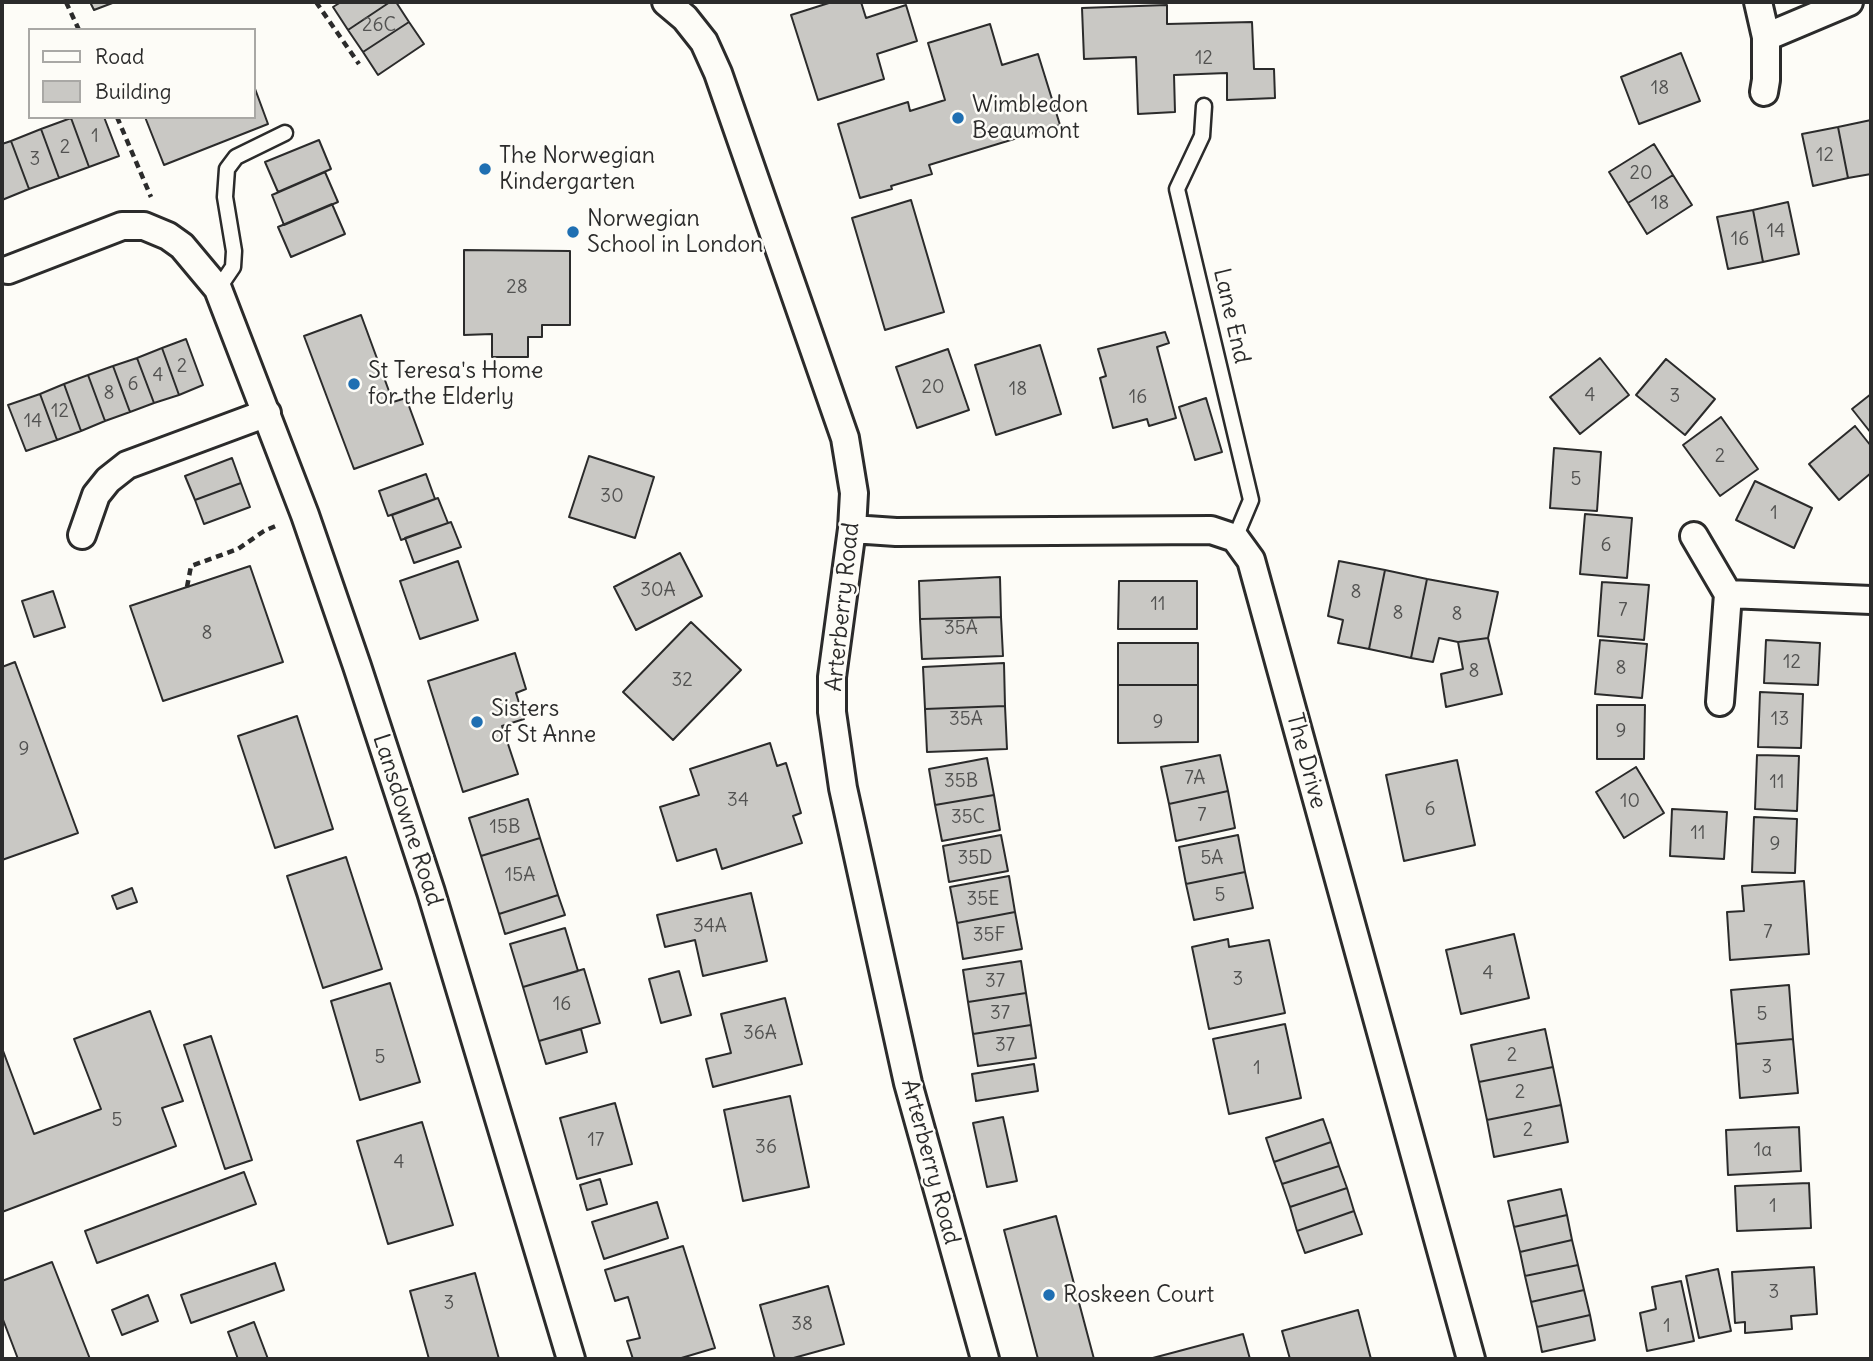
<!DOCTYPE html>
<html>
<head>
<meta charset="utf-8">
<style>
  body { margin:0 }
  #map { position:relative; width:1873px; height:1361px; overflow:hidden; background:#fdfcf7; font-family:Delius,sans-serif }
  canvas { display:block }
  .frame { position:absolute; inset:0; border:4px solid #2b2b2b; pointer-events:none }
  .legend { position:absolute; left:28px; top:28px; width:228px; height:91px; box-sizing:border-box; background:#fdfcf7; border:2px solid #a9a8a5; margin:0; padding:9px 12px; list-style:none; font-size:21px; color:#2b2b2b }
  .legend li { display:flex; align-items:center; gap:14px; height:35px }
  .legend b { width:35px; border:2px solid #a9a8a5 }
</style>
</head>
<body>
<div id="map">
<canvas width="1873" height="1361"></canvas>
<div class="frame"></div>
<ul class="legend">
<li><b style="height:9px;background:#fdfcf7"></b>Road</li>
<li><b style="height:19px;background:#c9c8c4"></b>Building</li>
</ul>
</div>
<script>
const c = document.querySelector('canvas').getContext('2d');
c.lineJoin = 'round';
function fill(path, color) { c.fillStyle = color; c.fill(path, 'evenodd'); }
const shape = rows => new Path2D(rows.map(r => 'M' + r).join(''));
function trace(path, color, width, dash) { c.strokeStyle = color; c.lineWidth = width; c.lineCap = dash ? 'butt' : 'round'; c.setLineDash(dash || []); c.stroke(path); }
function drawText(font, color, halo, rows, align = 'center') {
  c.font = font + ' Delius,sans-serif'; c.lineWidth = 5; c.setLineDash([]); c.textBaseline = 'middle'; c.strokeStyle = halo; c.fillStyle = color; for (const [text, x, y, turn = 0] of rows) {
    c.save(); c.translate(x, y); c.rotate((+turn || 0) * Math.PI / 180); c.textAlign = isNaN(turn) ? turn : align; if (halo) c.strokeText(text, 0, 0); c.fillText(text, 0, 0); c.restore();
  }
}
const building = shape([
  [90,2,115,2,94,10,90,2],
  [341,2,390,2,348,30,333,7,341,2],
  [390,2,396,2,409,22,363,52,348,30,390,2],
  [832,2,861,2,866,18,906,5,917,41,877,54,884,79,818,100,791,15,832,2],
  [1167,5,1167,24,1252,22,1254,69,1274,69,1275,98,1227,100,1227,73,1174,75,1175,112,1138,114,1136,57,1084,59,1082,8,1167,5],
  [409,22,424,44,378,75,363,52,409,22],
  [990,24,1002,65,1038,54,1060,125,929,165,932,174,891,186,892,189,860,198,838,124,908,102,910,111,945,100,928,43,990,24],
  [1681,53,1700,101,1639,124,1621,77,1681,53],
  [254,86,268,124,164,165,145,117,254,117,254,86],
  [74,117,104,117,119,156,89,167,71,118,74,117],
  [71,118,89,167,59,178,41,129,71,118],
  [1871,120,1871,174,1848,178,1838,127,1871,120],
  [1838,127,1848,178,1813,186,1802,134,1838,127],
  [41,129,59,178,29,189,11,141,41,129],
  [319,140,331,169,278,192,265,162,319,140],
  [11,141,29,189,2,200,2,144,11,141],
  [1654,144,1673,175,1628,203,1609,172,1654,144],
  [325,172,338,202,284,225,272,195,325,172],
  [1673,175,1692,205,1647,234,1628,203,1673,175],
  [911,200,944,312,885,330,852,218,911,200],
  [1788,202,1799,254,1763,262,1753,210,1788,202],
  [332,204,345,234,291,257,278,227,332,204],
  [1753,210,1763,262,1728,269,1717,217,1753,210],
  [464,250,570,251,570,325,542,325,542,337,528,337,528,357,492,357,492,334,464,335,464,250],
  [361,315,393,402,406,398,423,444,354,469,304,336,361,315],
  [1165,332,1169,343,1157,347,1176,418,1149,426,1147,419,1113,428,1100,378,1106,376,1098,349,1165,332],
  [186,339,203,385,179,395,162,348,186,339],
  [1040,345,1061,414,996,435,975,365,1040,345],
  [162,348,179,395,154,403,137,358,162,348],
  [948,349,969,410,917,428,896,367,948,349],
  [137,358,154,403,130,412,113,366,137,358],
  [1600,358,1629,395,1580,434,1550,397,1600,358],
  [1666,359,1715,399,1685,435,1636,395,1666,359],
  [113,366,130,412,105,421,88,375,113,366],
  [88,375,105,421,81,431,64,384,88,375],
  [64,384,81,431,57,440,40,394,64,384],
  [40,394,57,440,26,451,8,405,40,394],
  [1871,394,1871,433,1852,409,1871,394],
  [1206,398,1222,452,1195,460,1179,407,1206,398],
  [1721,417,1758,469,1720,496,1683,445,1721,417],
  [1855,426,1871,446,1871,473,1839,500,1809,464,1855,426],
  [1554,448,1601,452,1597,511,1550,508,1554,448],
  [589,456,654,477,635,538,569,517,589,456],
  [232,458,241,483,195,500,185,476,232,458],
  [426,474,435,499,388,516,379,491,426,474],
  [1755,481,1812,508,1794,548,1736,520,1755,481],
  [241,483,250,507,204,524,195,500,241,483],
  [438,498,448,523,401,540,392,515,438,498],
  [1585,514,1632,518,1627,578,1580,574,1585,514],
  [451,522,461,547,414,563,405,538,451,522],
  [680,553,702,596,636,630,614,587,680,553],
  [458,561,478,620,420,639,400,581,458,561],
  [1339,561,1385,570,1369,649,1338,643,1343,620,1328,616,1339,561],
  [250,566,283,662,163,701,130,606,250,566],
  [1385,570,1427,579,1411,658,1369,649,1385,570],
  [1000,577,1001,617,920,619,919,581,1000,577],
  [1427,579,1498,592,1488,638,1458,642,1439,638,1433,662,1411,658,1427,579],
  [1119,581,1197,581,1197,629,1118,629,1119,581],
  [1602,582,1649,585,1644,640,1598,636,1602,582],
  [53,591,65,627,34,637,22,601,53,591],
  [1001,617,1003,656,922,659,920,619,1001,617],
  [691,622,741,670,673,740,623,692,691,622],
  [1488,638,1502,694,1446,707,1441,674,1463,669,1458,642,1488,638],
  [1600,640,1647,644,1642,698,1595,694,1600,640],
  [1766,640,1820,643,1818,685,1764,683,1766,640],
  [1118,643,1198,643,1198,685,1118,685,1118,643],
  [515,653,526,689,516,693,524,719,502,726,518,774,463,792,428,681,515,653],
  [15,662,78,833,2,860,2,667,15,662],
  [1004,663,1005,706,925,709,923,667,1004,663],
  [1118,685,1198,685,1198,742,1118,743,1118,685],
  [1760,692,1803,694,1801,748,1758,747,1760,692],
  [1597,705,1645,705,1644,759,1597,759,1597,705],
  [1005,706,1007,749,927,752,925,709,1005,706],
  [297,716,333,829,275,848,238,736,297,716],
  [770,743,777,766,786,763,801,813,793,816,802,843,722,869,716,849,677,861,660,807,699,795,690,769,770,743],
  [1220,755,1228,791,1169,804,1161,767,1220,755],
  [1757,755,1799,756,1797,811,1755,809,1757,755],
  [987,758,994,795,935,805,929,769,987,758],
  [1457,760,1475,845,1404,861,1386,775,1457,760],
  [1636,767,1664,813,1624,838,1596,792,1636,767],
  [1228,791,1235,828,1176,841,1169,804,1228,791],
  [994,795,1000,830,942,841,935,805,994,795],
  [528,799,540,838,481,856,469,818,528,799],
  [1672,809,1727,812,1724,859,1670,856,1672,809],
  [1754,817,1797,819,1795,873,1752,872,1754,817],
  [1001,835,1008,871,949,882,943,846,1001,835],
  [1238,835,1245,872,1186,884,1179,847,1238,835],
  [540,838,558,895,499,914,481,856,540,838],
  [346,857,382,969,323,988,287,876,346,857],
  [1245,872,1253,908,1194,920,1186,884,1245,872],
  [1009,876,1015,912,957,923,950,887,1009,876],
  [1804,881,1809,954,1730,960,1727,912,1744,911,1742,886,1804,881],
  [132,888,137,902,117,909,112,896,132,888],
  [751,893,767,961,703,976,695,940,665,947,657,915,751,893],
  [558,895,565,915,505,934,499,914,558,895],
  [1015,912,1022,949,963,959,957,923,1015,912],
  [565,928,578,971,523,987,510,944,565,928],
  [1514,934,1529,998,1461,1014,1446,950,1514,934],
  [1228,939,1229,947,1269,940,1285,1013,1209,1029,1192,947,1228,939],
  [1021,961,1026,993,968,1002,963,970,1021,961],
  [584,969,600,1023,539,1041,523,987,584,969],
  [679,971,691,1015,661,1023,649,979,679,971],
  [390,983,420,1082,360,1100,331,1001,390,983],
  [1789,985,1793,1039,1736,1044,1731,990,1789,985],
  [1026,993,1031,1025,973,1034,968,1002,1026,993],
  [785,998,802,1064,713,1087,706,1059,731,1053,721,1014,785,998],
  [150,1011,183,1101,162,1108,176,1146,2,1212,2,1048,34,1134,101,1109,74,1039,150,1011],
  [1285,1024,1301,1098,1229,1114,1213,1039,1285,1024],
  [1031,1025,1036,1058,978,1066,973,1034,1031,1025],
  [581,1029,587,1052,546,1064,539,1041,581,1029],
  [1545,1029,1553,1067,1479,1082,1471,1045,1545,1029],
  [211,1036,252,1160,225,1169,184,1045,211,1036],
  [1793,1039,1798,1093,1740,1098,1736,1044,1793,1039],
  [1034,1064,1038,1091,976,1101,972,1074,1034,1064],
  [1553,1067,1561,1105,1487,1120,1479,1082,1553,1067],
  [790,1096,809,1187,743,1201,724,1110,790,1096],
  [615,1103,632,1164,577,1179,560,1118,615,1103],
  [1561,1105,1568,1142,1494,1157,1487,1120,1561,1105],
  [1003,1117,1017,1181,987,1187,973,1123,1003,1117],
  [1323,1119,1331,1142,1274,1162,1266,1138,1323,1119],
  [422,1122,453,1225,388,1244,357,1141,422,1122],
  [1799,1127,1801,1171,1728,1175,1726,1130,1799,1127],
  [1331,1142,1339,1166,1282,1184,1274,1162,1331,1142],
  [1339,1166,1347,1188,1290,1207,1282,1184,1339,1166],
  [244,1172,256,1204,97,1263,85,1231,244,1172],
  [600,1179,607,1204,587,1210,580,1185,600,1179],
  [1809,1183,1811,1228,1737,1231,1735,1186,1809,1183],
  [1347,1188,1354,1211,1297,1231,1290,1207,1347,1188],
  [1561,1189,1567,1215,1514,1227,1508,1201,1561,1189],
  [657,1202,668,1238,604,1259,592,1222,657,1202],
  [1354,1211,1362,1234,1305,1253,1297,1231,1354,1211],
  [1567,1215,1572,1240,1520,1252,1514,1227,1567,1215],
  [1056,1216,1094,1359,1038,1359,1004,1230,1056,1216],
  [1572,1240,1578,1265,1525,1276,1520,1252,1572,1240],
  [683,1246,715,1348,678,1359,633,1359,627,1341,640,1338,628,1297,615,1301,605,1270,683,1246],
  [52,1262,90,1359,18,1359,2,1317,2,1281,52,1262],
  [275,1263,284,1290,191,1323,181,1295,275,1263],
  [1578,1265,1584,1290,1531,1302,1525,1276,1578,1265],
  [1814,1267,1817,1314,1791,1316,1792,1329,1745,1333,1745,1322,1735,1323,1732,1272,1814,1267],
  [1718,1269,1731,1331,1699,1338,1686,1276,1718,1269],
  [475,1273,499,1359,429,1359,410,1291,475,1273],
  [1681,1281,1694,1341,1647,1351,1640,1313,1656,1309,1652,1287,1681,1281],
  [828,1286,844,1344,790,1359,775,1359,760,1305,828,1286],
  [1584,1290,1590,1315,1537,1327,1531,1302,1584,1290],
  [148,1295,158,1321,122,1335,112,1310,148,1295],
  [1358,1310,1371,1359,1290,1359,1282,1331,1358,1310],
  [1590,1315,1595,1340,1542,1352,1537,1327,1590,1315],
  [254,1322,268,1359,238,1359,228,1332,254,1322],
  [1243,1334,1250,1359,1149,1359,1243,1334]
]);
fill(building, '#c9c8c4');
trace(building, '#2b2b2b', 2);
const service = shape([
  [1204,106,1202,136,1177,189,1251,500,1235,538],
  [218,289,233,267,234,251,225,197,227,169,236,157,285,133]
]);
const minor = shape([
  [666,2,685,18,704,42,718,73,845,438,854,493,852,529,832,677,832,712,843,788,908,1083,985,1359],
  [1758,2,1766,37],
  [1764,92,1766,80,1766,37,1849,2],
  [8,270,122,226,144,226,168,236,182,246,218,289,305,515,357,666,431,892,571,1359],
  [852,529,896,532,1211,530,1235,538,1251,560,1471,1359],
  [82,535,96,495,108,480,127,465,267,413],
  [1694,536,1728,594,1871,600],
  [1720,702,1728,594]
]);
trace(service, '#2b2b2b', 19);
trace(minor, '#2b2b2b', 32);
trace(shape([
  [66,2,79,30],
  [316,2,359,64],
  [117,117,151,197],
  [187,587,191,566,238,549,264,531,278,525]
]), '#2b2b2b', 4.5, [7, 5]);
trace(service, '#fdfcf7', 14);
trace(minor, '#fdfcf7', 26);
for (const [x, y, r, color] of [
  [958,118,7,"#1f6fb2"],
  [485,169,7,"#1f6fb2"],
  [573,232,7,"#1f6fb2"],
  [354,384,7,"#1f6fb2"],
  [477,722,7,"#1f6fb2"],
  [1049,1295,7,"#1f6fb2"]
]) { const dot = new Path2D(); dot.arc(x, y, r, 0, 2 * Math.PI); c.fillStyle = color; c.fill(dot); trace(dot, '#fdfcf7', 2.5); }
drawText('19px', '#525251', null, [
  ["26C",379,26],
  ["12",1204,59],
  ["18",1660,89],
  ["1",95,137],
  ["2",65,148],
  ["12",1825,156],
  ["3",35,160],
  ["20",1641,174],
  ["18",1660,204],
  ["14",1776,232],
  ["16",1740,240],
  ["28",517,288],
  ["2",182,367],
  ["4",158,376],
  ["6",133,385],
  ["20",933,388],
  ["18",1018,390],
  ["8",109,394],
  ["4",1590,396],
  ["3",1675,397],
  ["16",1138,398],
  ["12",60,412],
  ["14",33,422],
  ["2",1720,457],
  ["5",1576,480],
  ["30",612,497],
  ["1",1774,514],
  ["6",1606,546],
  ["30A",658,591],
  ["8",1356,593],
  ["11",1158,605],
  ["7",1623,611],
  ["8",1398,614],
  ["8",1457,615],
  ["35A",961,629],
  ["8",207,634],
  ["12",1792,663],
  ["8",1621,669],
  ["8",1474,672],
  ["32",682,681],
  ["35A",966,720],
  ["13",1780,720],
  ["9",1158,723],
  ["9",1621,732],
  ["9",24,750],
  ["7A",1195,779],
  ["35B",961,782],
  ["11",1777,783],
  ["34",738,801],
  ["10",1630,802],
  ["6",1430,810],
  ["7",1202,816],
  ["35C",968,818],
  ["15B",505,828],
  ["11",1698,834],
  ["9",1775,845],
  ["35D",975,859],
  ["5A",1212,859],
  ["15A",520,876],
  ["5",1220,896],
  ["35E",983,900],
  ["34A",710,927],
  ["7",1768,933],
  ["35F",989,936],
  ["4",1488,974],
  ["3",1238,980],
  ["37",995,982],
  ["16",562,1005],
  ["37",1000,1014],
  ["5",1762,1015],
  ["36A",760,1034],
  ["37",1005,1046],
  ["2",1512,1056],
  ["5",380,1058],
  ["3",1767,1068],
  ["1",1257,1069],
  ["2",1520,1093],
  ["5",117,1121],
  ["2",1528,1131],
  ["17",596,1141],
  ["36",766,1148],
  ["1a",1763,1151],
  ["4",399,1163],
  ["1",1773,1207],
  ["3",1774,1293],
  ["3",449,1304],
  ["38",802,1325],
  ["1",1667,1327]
]);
drawText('23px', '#2b2b2b', '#fdfcf7', [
  ["Wimbledon",972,105],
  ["Beaumont",972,131],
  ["The Norwegian",499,156],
  ["Kindergarten",499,182],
  ["Norwegian",587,219],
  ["School in London",587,245],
  ["St Teresa's Home",368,371],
  ["for the Elderly",368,397],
  ["Sisters",491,709],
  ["of St Anne",491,735],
  ["Roskeen Court",1063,1295]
], 'left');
drawText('23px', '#2b2b2b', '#fdfcf7', [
  ["Lane End",1231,316,77],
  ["Arterberry Road",843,607,-84],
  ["The Drive",1306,761,75],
  ["Lansdowne Road",407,820,72],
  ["Arterberry Road",930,1162,75]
]);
</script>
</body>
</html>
